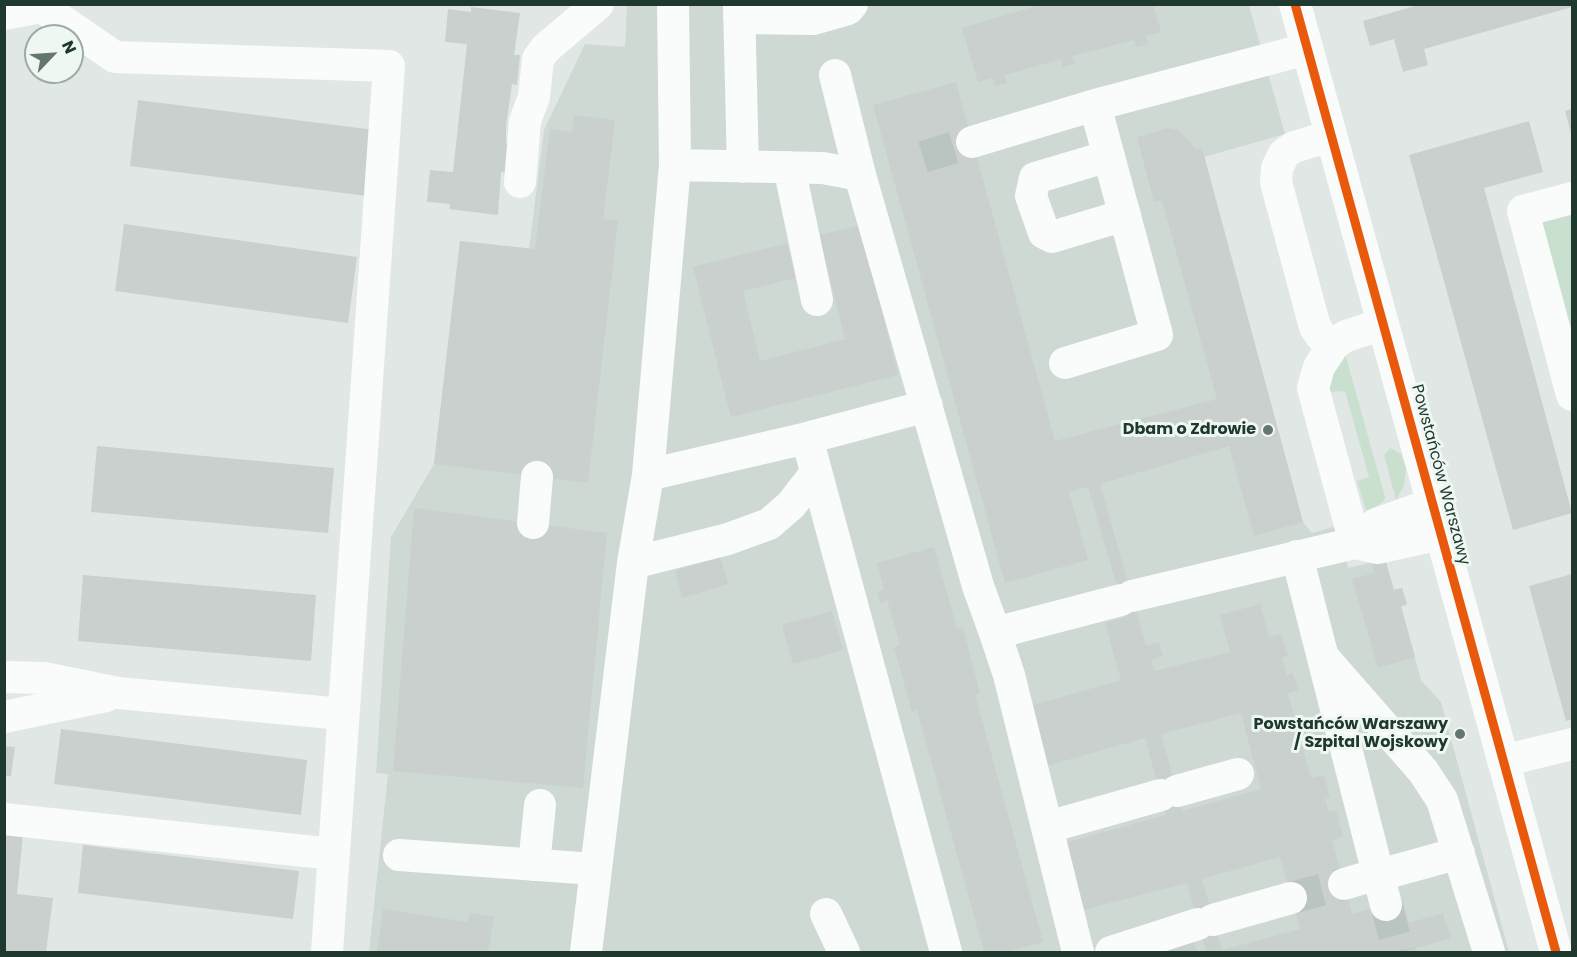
<!DOCTYPE html>
<html>
<head>
<meta charset="utf-8">
<style>
  body { margin:0 }
  #map { position:relative; width:1577px; height:957px; overflow:hidden; background:#e1e7e4; font-family:Poppins,sans-serif }
  canvas { display:block }
  .frame { position:absolute; inset:0; border:6px solid #20392f; pointer-events:none }
  .north { position:absolute; left:24px; top:24px; width:60px; height:60px; box-sizing:border-box; background:#eff7f2; border:2px solid #9caba4; border-radius:50%; rotate:65deg; font-size:16px; font-weight:700; line-height:24px; text-align:center; color:#20392f }
  .north::after { content:''; display:block; margin:auto; width:21px; height:27px; background:#64766e; clip-path:polygon(50% 0,100% 100%,50% 72%,0 100%) }
</style>
</head>
<body>
<div id="map">
<canvas width="1577" height="957"></canvas>
<div class="frame"></div>
<div class="north">N</div>
</div>
<script>
const c = document.querySelector('canvas').getContext('2d');
c.lineJoin = 'round';
function fill(path, color) { c.fillStyle = color; c.fill(path, 'evenodd'); }
const shape = rows => new Path2D(rows.map(r => 'M' + r).join(''));
function trace(path, color, width, dash) { c.strokeStyle = color; c.lineWidth = width; c.lineCap = dash ? 'butt' : 'round'; c.setLineDash(dash || []); c.stroke(path); }
function drawText(font, color, halo, rows, align = 'center') {
  c.font = font + ' Poppins,sans-serif'; c.lineWidth = 6; c.setLineDash([]); c.textBaseline = 'middle'; c.strokeStyle = halo; c.fillStyle = color; for (const [text, x, y, turn = 0] of rows) {
    c.save(); c.translate(x, y); c.rotate((+turn || 0) * Math.PI / 180); c.textAlign = isNaN(turn) ? turn : align; if (halo) c.strokeText(text, 0, 0); c.fillText(text, 0, 0); c.restore();
  }
}
fill(shape([
  [627,5,1249,5,1285,134,1204,157,1303,522,1312,533,1337,526,1348,568,1385,559,1394,590,1402,588,1407,604,1401,607,1421,680,1441,702,1509,952,369,952,388,774,376,773,391,537,434,464,460,241,529,249,544,130,585,44,625,47]
]), '#cfd9d3');
fill(shape([
  [1572,198,1572,395,1523,211],
  [1344,350,1385,497,1384,501,1369,511,1366,510,1357,481,1369,477,1345,391,1329,392,1330,366],
  [1390,448,1401,454,1406,467,1404,486,1396,500,1384,455]
]), '#cae0ce');
fill(shape([
  [1043,4,1153,4,1161,32,1146,36,1148,44,1136,47,1134,40,1072,56,1075,64,1063,67,1061,59,1005,75,1007,83,995,86,993,78,978,82,962,28],
  [1422,4,1572,4,1572,7,1424,49,1428,65,1403,72,1394,39,1370,46,1363,21],
  [471,7,520,13,514,55,520,55,517,85,512,84,506,126,506,143,511,143,507,173,501,172,498,215,449,209,450,204,427,202,430,170,453,172,467,44,445,42,448,9,471,12],
  [956,82,1055,441,1217,399,1162,201,1154,202,1137,137,1168,128,1178,130,1196,149,1202,148,1303,522,1254,536,1229,446,1100,484,1146,646,1159,642,1163,656,1151,660,1154,671,1230,652,1220,615,1260,604,1269,637,1281,634,1288,656,1282,658,1287,675,1293,673,1298,690,1288,693,1311,778,1324,775,1330,798,1325,799,1329,812,1336,810,1343,837,1332,840,1352,914,1403,900,1409,923,1443,913,1451,938,1416,948,1417,952,1206,952,1187,883,1083,910,1065,843,1166,815,1145,738,1046,766,1030,706,1121,680,1105,623,1126,617,1088,487,1069,492,1088,560,1005,583,873,105],
  [1241,713,1261,789,1182,811,1161,734],
  [1280,857,1300,929,1222,950,1202,879],
  [138,100,375,130,367,196,130,166],
  [1572,109,1572,137,1565,111],
  [574,115,615,120,603,219,618,221,588,483,434,464,460,241,535,249,550,129,572,132],
  [1529,121,1543,172,1484,188,1572,513,1513,530,1409,155],
  [124,224,357,257,348,323,115,291],
  [860,225,898,375,731,417,693,267,787,243,796,278,743,291,760,361,845,339,819,235],
  [97,446,334,468,328,533,91,512],
  [414,508,607,533,583,788,393,771],
  [934,547,957,629,963,628,980,693,975,695,1043,942,1006,952,984,952,917,710,912,712,894,647,900,645,887,600,880,603,877,592,884,590,877,563],
  [720,557,728,584,682,598,675,571],
  [1385,559,1394,590,1402,588,1407,604,1401,606,1415,657,1378,668,1352,579,1374,573,1372,562],
  [1572,574,1572,719,1566,721,1529,586],
  [83,575,316,595,311,661,78,641],
  [832,611,843,650,793,664,782,625],
  [61,729,307,760,301,815,54,784],
  [4,746,15,747,11,776,4,776],
  [4,833,23,835,17,894,53,898,46,952,4,952],
  [83,845,299,871,293,919,78,893],
  [383,909,468,922,470,913,494,917,488,952,377,952],
  [1193,939,1197,952,1147,952]
]), '#cad0cd');
trace(shape([
  [923,157,972,142],
  [1291,898,1344,884],
  [1386,905,1399,952]
]), '#bac4c0', 32, [32, 16]);
trace(shape([
  [739,4,743,167],
  [1295,4,1556,952],
  [4,14,42,7,115,57,389,66,327,952],
  [739,18,813,19,848,9,852,4],
  [1331,136,1294,147,1284,154,1277,168,1276,182,1315,327,1322,337,1334,344],
  [972,142,1095,105,1307,49],
  [1109,156,1035,178,1031,196,1044,233,1052,237,1125,215],
  [675,165,823,168,860,175,835,75],
  [789,167,817,300],
  [860,175,978,586,995,633],
  [520,182,525,121,534,97,538,59,545,49,598,4],
  [1572,198,1523,211,1572,395],
  [1065,363,1157,335,1095,105],
  [927,406,807,438,946,952],
  [648,475,807,438],
  [533,523,537,477],
  [1355,543,1313,388,1319,367,1334,344,1346,336,1383,324],
  [1355,543,1376,524,1432,504],
  [1297,556,1386,905],
  [633,563,728,539,769,524,791,505,815,474],
  [1132,596,1355,543,1378,548,1441,534],
  [1324,658,1423,771,1442,800,1489,952],
  [4,677,44,678,118,693,342,714],
  [4,717,106,696],
  [1503,761,1572,744],
  [1177,791,1238,774],
  [4,819,333,854],
  [1048,827,1161,795],
  [399,855,594,869],
  [534,865,540,805],
  [1394,871,1459,853],
  [1344,884,1361,879],
  [826,914,844,952],
  [1213,920,1291,898],
  [586,952,633,563,648,475,675,165,673,4],
  [1078,952,1009,675,995,633,1121,600],
  [1111,952,1198,924]
]), '#fafbfb', 32);
trace(shape([
  [1295,4,1556,952]
]), '#e8590c', 9);
for (const [x, y, r, color] of [
  [1268,430,6,"#64766e"],
  [1460,734,6,"#64766e"]
]) { const dot = new Path2D(); dot.arc(x, y, r, 0, 2 * Math.PI); c.fillStyle = color; c.fill(dot); trace(dot, '#eff7f2', 2); }
drawText('bold 16px', '#20392f', '#eff7f2', [
  ["Dbam o Zdrowie",1256,430],
  ["Powstańców Warszawy",1448,725],
  ["/ Szpital Wojskowy",1448,743]
], 'right');
drawText('16px', '#20392f', '#eff7f2', [
  ["Powstańców Warszawy",1440,475,75]
]);
</script>
</body>
</html>
